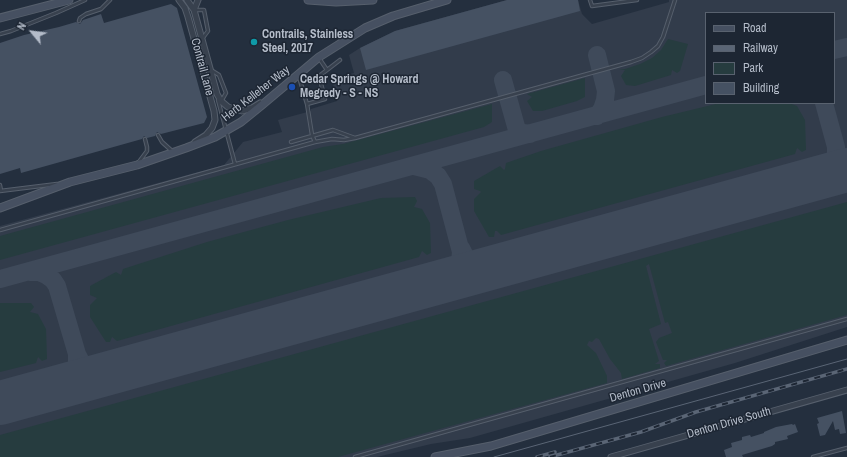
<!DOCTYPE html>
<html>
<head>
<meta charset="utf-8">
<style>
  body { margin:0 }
  #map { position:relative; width:847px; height:457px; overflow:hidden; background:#242f3e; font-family:"Archivo Narrow",sans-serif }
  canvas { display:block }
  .legend { position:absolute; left:705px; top:12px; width:130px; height:92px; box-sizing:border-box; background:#1d2633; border:1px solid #59626f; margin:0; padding:5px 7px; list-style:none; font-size:12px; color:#b4bcc9 }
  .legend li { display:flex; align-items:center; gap:8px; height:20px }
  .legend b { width:20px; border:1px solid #59626f }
  .north { position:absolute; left:12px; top:12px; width:40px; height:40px; -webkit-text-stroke:3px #1d2633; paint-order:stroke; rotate:299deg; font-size:11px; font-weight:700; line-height:16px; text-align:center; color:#b4bcc9 }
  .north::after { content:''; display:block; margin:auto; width:14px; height:18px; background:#b4bcc9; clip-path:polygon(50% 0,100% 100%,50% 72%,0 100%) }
</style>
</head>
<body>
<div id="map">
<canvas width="847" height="457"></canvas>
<ul class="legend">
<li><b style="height:5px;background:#465061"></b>Road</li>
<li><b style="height:5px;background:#5a6575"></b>Railway</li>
<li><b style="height:11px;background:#263c3f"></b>Park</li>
<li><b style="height:11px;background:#455162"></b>Building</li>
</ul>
<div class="north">N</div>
</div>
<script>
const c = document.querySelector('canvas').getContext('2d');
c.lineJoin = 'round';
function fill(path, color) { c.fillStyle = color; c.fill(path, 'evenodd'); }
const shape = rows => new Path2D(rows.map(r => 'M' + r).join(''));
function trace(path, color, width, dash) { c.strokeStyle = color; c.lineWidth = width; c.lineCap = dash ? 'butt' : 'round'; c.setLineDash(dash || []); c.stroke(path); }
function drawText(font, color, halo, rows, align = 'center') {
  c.font = font + ' "Archivo Narrow",sans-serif'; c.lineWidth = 3; c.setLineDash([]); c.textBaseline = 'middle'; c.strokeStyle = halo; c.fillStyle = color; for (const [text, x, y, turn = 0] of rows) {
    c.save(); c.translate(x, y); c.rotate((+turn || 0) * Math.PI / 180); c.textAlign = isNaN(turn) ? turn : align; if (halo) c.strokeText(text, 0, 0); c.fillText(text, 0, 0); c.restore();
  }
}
fill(shape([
  [507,0,578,0,582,14,592,24,669,2,669,0,847,0,847,327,735,363,470,438,431,444,377,457,0,457,0,226,224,165,243,142,282,132,278,120,311,111,311,109,337,101,332,79,354,73,349,55,360,48,395,31],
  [706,13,834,13,834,103,706,103]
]), '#323c4b');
fill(shape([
  [668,39,688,44,680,71,677,73,672,70,671,75,635,86,626,85,621,76,625,70,619,69,625,69,640,64,652,58,661,50],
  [585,78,585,97,577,101,542,111,533,111,527,101,532,97,527,94],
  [720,103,789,103,797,106,805,120,806,150,802,152,797,148,795,154,501,235,497,231,495,231,494,237,489,237,474,211,474,199,481,192,480,191,474,189,474,181,500,166,504,170,505,169,506,163,541,151,662,117],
  [492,104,492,122,484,127,0,260,0,236,323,147,343,144],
  [415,197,417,201,414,207,422,209,430,223,431,253,427,255,422,251,419,257,117,341,112,337,110,342,106,342,90,317,90,305,97,298,90,295,90,286,116,272,121,275,123,269,207,242,288,220,381,198],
  [847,202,847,315,666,366,664,363,667,360,663,360,656,342,659,338,672,333,668,322,665,323,649,264,646,266,661,324,649,329,659,361,655,364,660,364,660,368,622,379,621,373,610,359,599,339,596,338,592,342,589,341,587,345,596,353,607,376,607,383,338,457,0,457,0,435],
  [0,303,31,303,34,307,30,312,38,314,46,329,47,359,42,361,38,357,36,363,0,372]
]), '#263c3f');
trace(shape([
  [834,50,847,47],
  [503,80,517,130,523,133,530,134],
  [597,116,602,109,605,100,606,91,597,55],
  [414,166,430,170,438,176,443,184,461,252,460,261,456,270,446,280],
  [811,180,823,174,832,166,836,156,836,147,824,103],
  [461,248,466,258,473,263,484,267,494,267],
  [30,272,39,272,46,275,53,280,57,286,77,354,81,362,88,368,96,371,111,373],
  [0,279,706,85],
  [54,388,62,384,73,374,77,363,77,354]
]), '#3f4a5a', 18);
trace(shape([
  [0,403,847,170]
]), '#3f4a5a', 44);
fill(shape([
  [507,0,578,0,580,11,366,70,360,48,395,31],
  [171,4,177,8,207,117,204,123,161,134,157,132,155,136,147,138,144,136,142,139,21,173,20,168,0,174,0,43,24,35,59,27,76,22,80,24,83,20,101,14,104,23],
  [842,411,846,433,840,434,839,429,835,430,833,421,825,435,820,436,817,424,819,423,817,418],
  [792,424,793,425,795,424,798,432,787,436,788,439,775,442,775,444,772,446,742,455,743,457,726,457,724,450,732,447,731,443,742,440,742,437,750,435,751,437,764,433,764,432,776,427]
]), '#455162');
const service = shape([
  [590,0,592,6,637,0],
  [194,10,204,10,208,31,202,39],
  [79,21,80,18,86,14,101,9,110,0],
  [0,34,11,31,56,13,85,0],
  [211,70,219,75,226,93,222,100],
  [327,70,340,60],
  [299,77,307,104,312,135,315,142],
  [218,100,235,164],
  [307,104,325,99,319,76,327,70,319,58],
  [158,135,162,142,172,151],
  [291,142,333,130,355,138],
  [138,163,147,151,147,147,145,139],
  [0,185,1,191],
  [0,191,57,184],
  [0,230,315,142,332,139,344,140,355,138,631,62,642,58,651,52,658,46,663,37,675,0],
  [355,457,847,319],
  [813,457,847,448]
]);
const minor = shape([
  [179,0,185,8,188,17,214,111,215,120,212,128,206,135,195,142],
  [187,0,194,10,217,94,221,101,228,107,242,111,252,108,260,103],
  [194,10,198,0],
  [611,457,847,390]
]);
const secondary = shape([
  [308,0,336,2,373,0],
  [0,18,69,0],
  [0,208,70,182,137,165,186,148,215,137,241,122,262,105,319,57,365,28,393,16,447,0],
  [435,457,491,446,847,340]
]);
trace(service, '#565f6c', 4.5);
trace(minor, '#565f6c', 7);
trace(secondary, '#565f6c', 9);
trace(service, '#38414e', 2.5);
trace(minor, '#38414e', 5);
trace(secondary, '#465061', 7);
trace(shape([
  [494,457,847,359]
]), '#5a6575', 1);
const rail = shape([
  [537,457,555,452],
  [550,457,641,432,696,412,847,369]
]);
trace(rail, '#5a6575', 3.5);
trace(rail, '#1d2633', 2, [6]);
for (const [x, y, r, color] of [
  [254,42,4,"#0f9aa8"],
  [292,87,4,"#1a4fb4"]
]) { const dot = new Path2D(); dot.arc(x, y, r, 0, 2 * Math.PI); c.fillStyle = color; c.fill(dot); trace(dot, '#1d2633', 1.5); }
drawText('bold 12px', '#b4bcc9', '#1d2633', [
  ["Contrails, Stainless",262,35],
  ["Steel, 2017",262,49],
  ["Cedar Springs @ Howard",300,80],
  ["Megredy - S - NS",300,94]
], 'left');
drawText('12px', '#b4bcc9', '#1d2633', [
  ["Contrail Lane",202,67,75],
  ["Herb Kelleher Way",256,94,-38],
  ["Denton Drive",638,391,-16],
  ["Denton Drive South",729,423,-16]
]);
</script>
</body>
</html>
